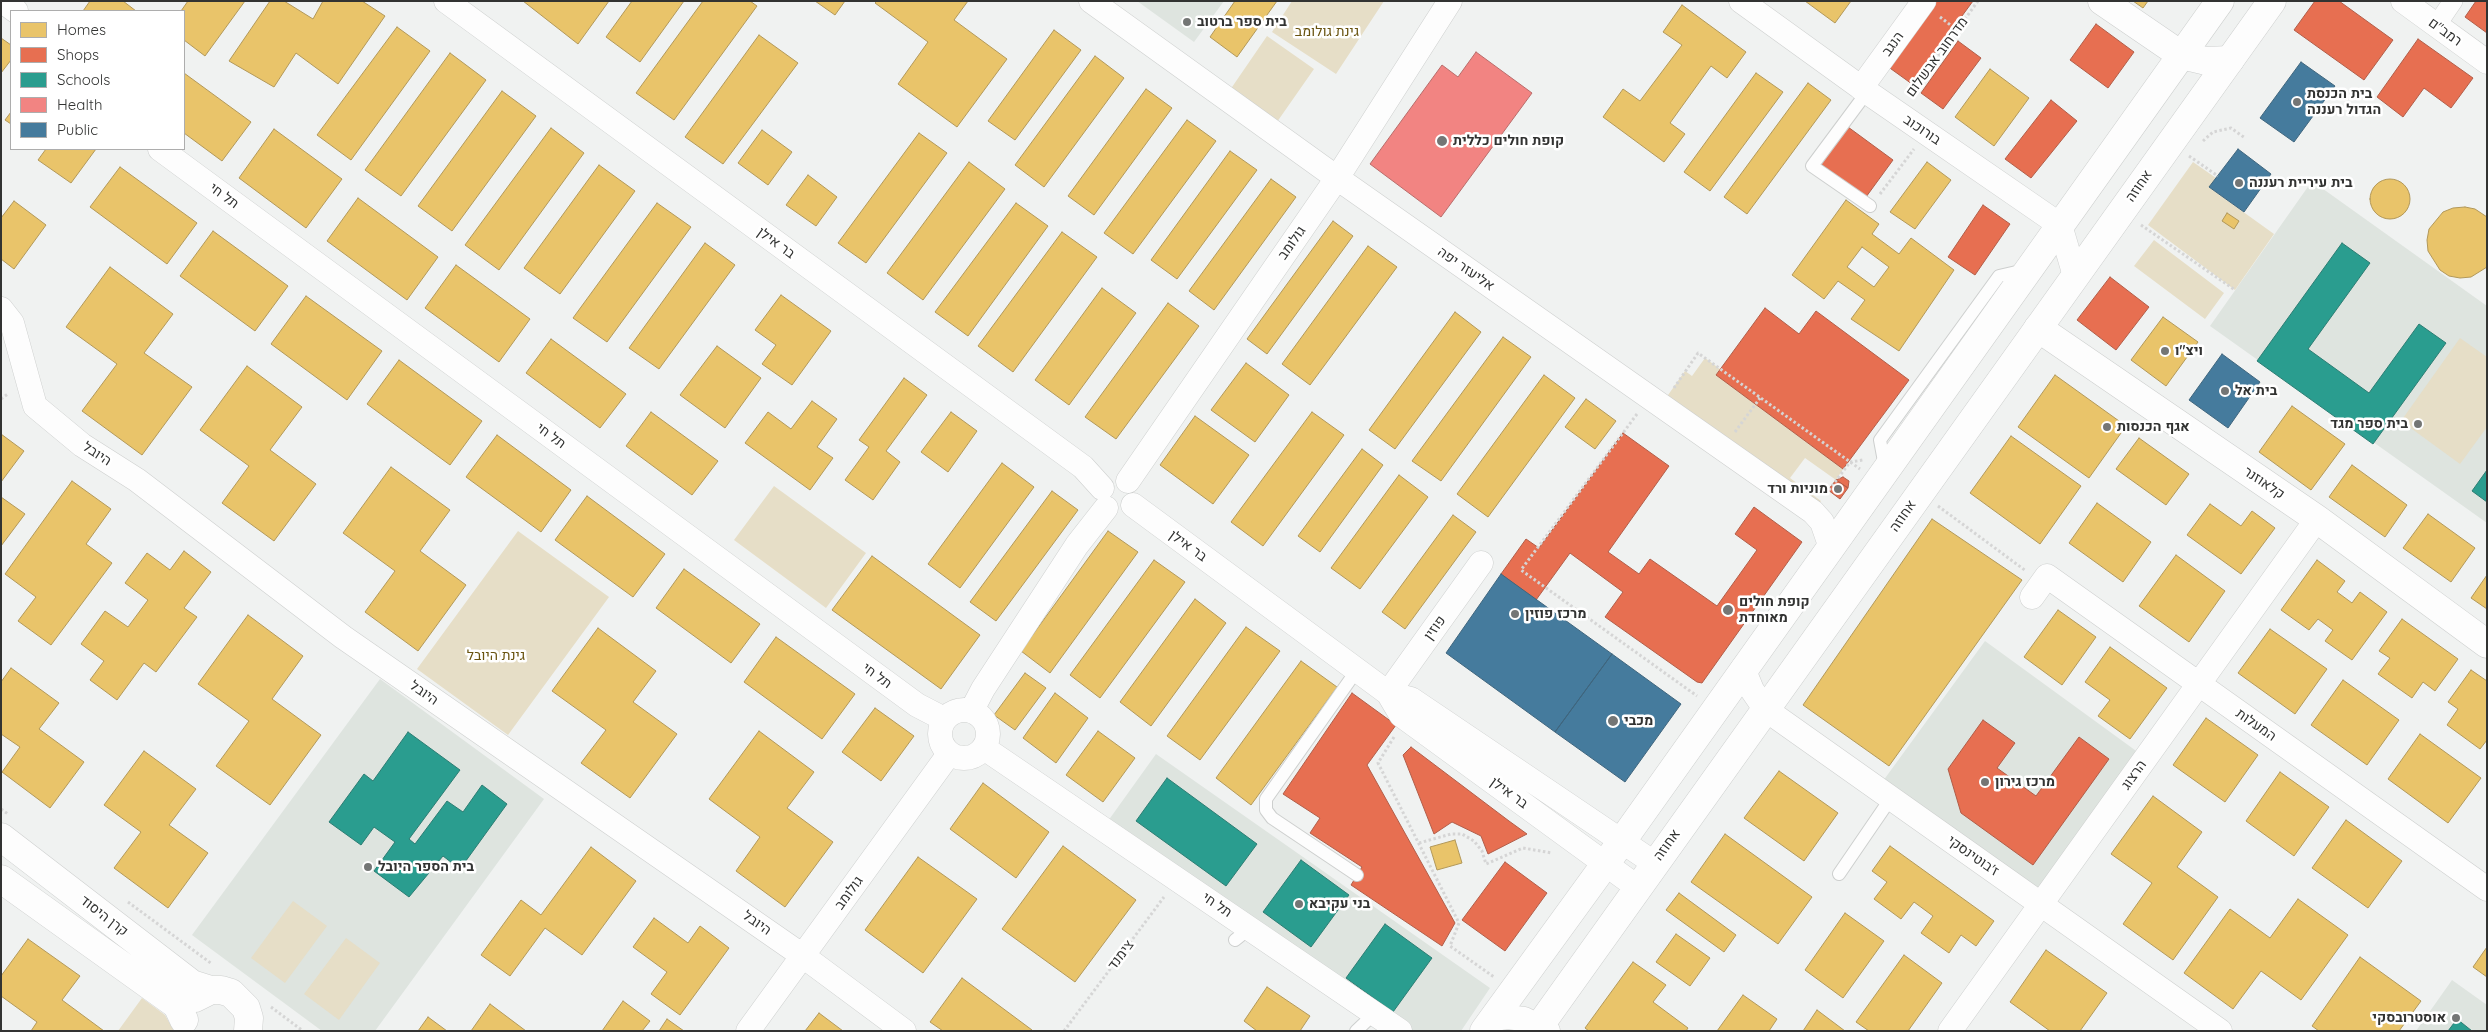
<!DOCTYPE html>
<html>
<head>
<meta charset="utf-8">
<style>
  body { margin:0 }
  #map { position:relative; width:2488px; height:1032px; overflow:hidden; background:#f0f2f1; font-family:Quicksand,sans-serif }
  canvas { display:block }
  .frame { position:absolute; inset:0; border:2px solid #323332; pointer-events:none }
  .legend { position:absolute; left:10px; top:10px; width:175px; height:140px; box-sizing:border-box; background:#fff; border:1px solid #adadad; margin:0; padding:6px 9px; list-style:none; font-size:15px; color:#323332 }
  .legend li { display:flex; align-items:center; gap:10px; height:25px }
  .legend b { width:25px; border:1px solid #adadad }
</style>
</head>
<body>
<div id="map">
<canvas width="2488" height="1032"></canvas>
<div class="frame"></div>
<ul class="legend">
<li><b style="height:14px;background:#e9c46a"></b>Homes</li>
<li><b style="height:14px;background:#e76f51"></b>Shops</li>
<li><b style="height:14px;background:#2a9d8f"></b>Schools</li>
<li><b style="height:14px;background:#f28482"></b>Health</li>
<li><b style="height:14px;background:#457b9d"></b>Public</li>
</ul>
</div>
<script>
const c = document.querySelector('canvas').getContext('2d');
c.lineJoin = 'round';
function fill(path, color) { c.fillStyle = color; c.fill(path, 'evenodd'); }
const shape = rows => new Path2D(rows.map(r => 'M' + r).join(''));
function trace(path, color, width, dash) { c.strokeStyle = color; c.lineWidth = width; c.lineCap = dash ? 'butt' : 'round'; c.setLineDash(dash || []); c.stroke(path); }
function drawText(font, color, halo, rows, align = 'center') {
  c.font = font + ' Quicksand,Heebo,sans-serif'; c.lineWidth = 5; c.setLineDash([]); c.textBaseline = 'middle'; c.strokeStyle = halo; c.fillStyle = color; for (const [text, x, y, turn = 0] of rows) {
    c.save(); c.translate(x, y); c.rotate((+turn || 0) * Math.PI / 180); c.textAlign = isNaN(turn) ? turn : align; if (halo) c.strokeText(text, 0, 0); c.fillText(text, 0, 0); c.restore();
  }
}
fill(shape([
  [1137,1,1224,1,1194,42],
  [2312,181,2487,306,2487,523,2210,326],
  [1985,641,2139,753,2037,894,1883,781],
  [380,679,544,799,375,1031,322,1031,192,935],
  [1156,754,1490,988,1461,1031,1410,1031,1108,821],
  [2452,980,2487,1005,2487,1031,2416,1031]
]), '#dee4df');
fill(shape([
  [1292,1,1384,1,1336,74,1272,32],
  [1267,36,1314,69,1277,122,1230,90],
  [2193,162,2216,178,2210,188,2274,234,2235,290,2148,225],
  [2154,240,2224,293,2205,319,2134,266],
  [2460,338,2487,357,2487,427,2460,464,2401,421],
  [1705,358,1720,369,1716,375,1843,469,1836,480,1805,458,1790,478,1821,501,1813,512,1661,405,1685,371,1692,376],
  [774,486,866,553,826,608,734,540],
  [518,531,609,597,508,735,417,669],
  [293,901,327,926,285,983,251,958],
  [346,938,380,963,339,1020,304,994],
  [142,998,165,1015,174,1031,118,1031]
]), '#e6dec7');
const homes = shape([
  [90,1,123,1,136,11,83,11,90,1],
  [188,1,245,1,205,56,184,40,184,11,181,11,188,1],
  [270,1,284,1,313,19,323,1,362,1,385,16,338,84,296,53,274,87,229,61,270,1],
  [523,1,609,1,578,44,523,1],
  [632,1,684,1,640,62,606,37,632,1],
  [703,1,750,1,757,6,674,120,636,93,703,1],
  [815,1,845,1,835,15,815,1],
  [877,1,968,1,954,20,1007,59,957,127,898,84,928,42,875,3,877,1],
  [1235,1,1277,1,1237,57,1210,37,1235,1],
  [1805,1,1851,1,1835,23,1805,1],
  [2133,1,2148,1,2143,8,2133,1],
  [1682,5,1746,52,1727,78,1711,66,1670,123,1685,134,1664,162,1603,117,1623,89,1640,101,1682,45,1663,32,1682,5],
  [397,27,430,51,351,160,317,135,397,27],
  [1054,30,1081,50,1015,140,988,121,1054,30],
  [759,35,798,63,723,164,685,137,759,35],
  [1,38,11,45,11,60,1,73,1,38],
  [450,53,486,80,401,196,365,170,450,53],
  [1095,56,1124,78,1044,187,1015,165,1095,56],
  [1990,69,2029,98,1994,146,1955,117,1990,69],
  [184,73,251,122,222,161,184,133,184,73],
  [1756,73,1783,92,1710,191,1684,172,1756,73],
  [1808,83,1831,100,1747,214,1724,197,1808,83],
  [1146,89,1172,108,1094,215,1068,196,1146,89],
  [502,91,536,116,452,231,418,206,502,91],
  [11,112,11,124,5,120,11,112],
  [1187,120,1216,141,1133,254,1104,233,1187,120],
  [551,128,584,153,499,270,465,245,551,128],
  [274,129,342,179,306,228,239,178,274,129],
  [762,130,792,152,768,185,738,163,762,130],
  [919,133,947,153,866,263,838,243,919,133],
  [46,149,96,149,71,183,38,160,46,149],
  [1230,151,1257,170,1177,279,1151,260,1230,151],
  [969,162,1005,189,923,300,887,273,969,162],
  [1927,162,1951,180,1915,229,1890,212,1927,162],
  [599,165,635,191,560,294,524,268,599,165],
  [120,167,197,223,167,264,90,207,120,167],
  [808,175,837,197,816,226,786,205,808,175],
  '2370 199a20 20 0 1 1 40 0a20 20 0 1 1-40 0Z',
  [1271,179,1296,197,1214,310,1189,291,1271,179],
  [358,198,438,257,407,300,327,241,358,198],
  [1846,200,1879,224,1872,234,1899,254,1911,238,1954,270,1899,351,1851,319,1865,300,1838,281,1824,299,1792,275,1846,200],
  [1862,247,1889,267,1874,287,1847,267,1862,247],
  [14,201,46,225,14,269,1,259,1,218,14,201],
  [657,203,691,227,607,342,573,318,657,203],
  [1016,203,1048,226,968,336,935,312,1016,203],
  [2465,207,2475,209,2487,217,2487,267,2471,277,2460,278,2449,276,2440,270,2428,251,2427,240,2429,229,2443,212,2453,208,2465,207],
  [2227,213,2239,221,2234,229,2222,221,2227,213],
  [1333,221,1353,236,1267,354,1247,339,1333,221],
  [213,231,288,286,255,331,180,276,213,231],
  [1062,232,1097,257,1013,372,978,346,1062,232],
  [705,243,735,265,659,369,629,348,705,243],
  [1368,246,1397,267,1310,385,1282,364,1368,246],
  [456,265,530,319,499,362,425,308,456,265],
  [110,267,173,314,144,353,192,387,142,455,82,411,117,364,66,327,110,267],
  [1102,288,1136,313,1069,405,1035,380,1102,288],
  [781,295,831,331,792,385,762,364,776,345,755,330,781,295],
  [306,296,382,351,347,400,271,344,306,296],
  [1168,303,1199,326,1116,439,1085,417,1168,303],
  [1455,312,1481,332,1395,449,1369,430,1455,312],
  [2163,317,2198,342,2166,386,2131,360,2163,317],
  [1503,337,1531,357,1441,481,1412,461,1503,337],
  [551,339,626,394,600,428,526,373,551,339],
  [717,346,761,378,725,428,680,395,717,346],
  [399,360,482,421,450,465,367,404,399,360],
  [1246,363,1289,395,1255,442,1211,410,1246,363],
  [247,366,302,407,270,450,316,484,274,541,222,503,249,466,200,430,247,366],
  [1544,375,1575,398,1488,517,1457,494,1544,375],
  [2055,375,2126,426,2089,478,2018,427,2055,375],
  [904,378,927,395,886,451,900,462,873,500,845,480,869,447,859,440,904,378],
  [1586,399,1616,421,1595,449,1565,427,1586,399],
  [812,401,837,419,817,447,833,458,810,490,745,443,768,412,791,429,812,401],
  [2292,406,2345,444,2311,490,2259,452,2292,406],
  [651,412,718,461,692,495,626,446,651,412],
  [951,412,977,431,948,472,921,452,951,412],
  [1312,412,1344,435,1263,546,1231,522,1312,412],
  [1195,416,1249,455,1213,504,1160,465,1195,416],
  [1,434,24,451,1,482,1,434],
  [497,435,571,490,541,532,466,477,497,435],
  [2011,436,2081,486,2040,544,1970,493,2011,436],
  [2139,438,2189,474,2166,505,2116,469,2139,438],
  [1362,449,1383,465,1320,552,1298,536,1362,449],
  [1002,463,1034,487,960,588,928,564,1002,463],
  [2352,465,2407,505,2385,537,2329,497,2352,465],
  [391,467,450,510,420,551,466,585,418,651,365,612,395,571,343,533,391,467],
  [1399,475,1428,497,1360,589,1331,568,1399,475],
  [72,481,111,509,86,544,112,563,51,645,18,621,36,597,5,574,72,481],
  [1052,491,1078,510,996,621,970,602,1052,491],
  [587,496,665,554,633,597,555,540,587,496],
  [1,497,25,514,1,546,1,497],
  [2097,503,2151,542,2123,582,2069,543,2097,503],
  [2210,504,2241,526,2252,511,2275,528,2241,574,2187,535,2210,504],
  [2428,514,2475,548,2451,582,2403,548,2428,514],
  [1453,515,1476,532,1405,629,1382,612,1453,515],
  [1932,519,2022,580,1889,766,1803,705,1932,519],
  [1108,531,1138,552,1050,673,1021,651,1108,531],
  [184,551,211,572,184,608,197,617,156,672,144,663,117,700,90,680,104,661,81,644,105,611,128,627,148,600,125,583,147,553,170,570,184,551],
  [2176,555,2225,591,2189,642,2139,606,2176,555],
  [872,556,980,635,941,689,832,610,872,556],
  [1154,560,1185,582,1100,698,1070,675,1154,560],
  [2317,560,2345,581,2337,592,2352,603,2360,592,2387,612,2352,660,2325,641,2333,630,2318,619,2309,630,2281,610,2317,560],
  [684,569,760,624,731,663,656,608,684,569],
  [2487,575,2487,609,2471,598,2487,575],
  [1195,599,1226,623,1151,726,1120,702,1195,599],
  [2058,610,2096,637,2062,685,2024,657,2058,610],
  [248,615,303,656,272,699,321,735,270,805,216,766,249,721,198,684,248,615],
  [2402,619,2458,659,2435,691,2423,682,2412,698,2378,674,2390,658,2379,651,2402,619],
  [1246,627,1280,651,1200,760,1167,736,1246,627],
  [598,628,656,671,633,702,677,734,630,798,581,763,606,730,552,691,598,628],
  [2270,629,2327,669,2295,714,2238,673,2270,629],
  [776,637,855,694,822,739,744,682,776,637],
  [2110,647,2167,688,2130,739,2098,716,2110,700,2085,682,2110,647],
  [1301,661,1337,687,1251,805,1216,778,1301,661],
  [11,668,59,703,39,729,84,762,50,808,2,772,20,747,1,734,1,682,11,668],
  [2471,670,2487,681,2487,740,2480,749,2447,725,2458,709,2448,702,2471,670],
  [1025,673,1046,688,1015,730,994,715,1025,673],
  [2343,680,2399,720,2367,765,2311,725,2343,680],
  [1055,693,1088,718,1056,763,1023,738,1055,693],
  [875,708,914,736,881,781,842,752,875,708],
  [2206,718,2258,755,2225,802,2173,765,2206,718],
  [759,731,814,772,787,808,833,842,785,907,736,871,760,837,709,799,759,731],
  [1098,731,1135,758,1103,802,1066,775,1098,731],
  [2420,734,2481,778,2448,823,2388,779,2420,734],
  [144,751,196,789,169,825,208,853,168,908,114,868,141,832,104,805,144,751],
  [1779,771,1838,813,1804,861,1744,818,1779,771],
  [2280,772,2329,807,2294,856,2246,821,2280,772],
  [983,783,1049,832,1016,878,950,829,983,783],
  [2153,796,2202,832,2177,867,2218,897,2173,960,2123,924,2152,883,2111,854,2153,796],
  [2346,820,2402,861,2368,908,2312,868,2346,820],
  [1725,834,1812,897,1778,944,1691,882,1725,834],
  [1455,840,1462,863,1437,870,1430,847,1455,840],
  [1063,846,1136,900,1075,982,1002,929,1063,846],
  [1890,846,1994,921,1976,946,1961,935,1949,953,1921,933,1933,916,1914,902,1901,919,1874,899,1887,882,1872,871,1890,846],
  [591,847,636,881,582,955,545,928,510,976,481,955,521,900,541,915,591,847],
  [918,857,977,899,923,973,865,930,918,857],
  [1679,893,1736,935,1724,952,1666,910,1679,893],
  [2298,899,2348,935,2301,1000,2261,971,2233,1009,2184,973,2230,909,2270,938,2298,899],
  [1845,913,1884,941,1843,998,1805,970,1845,913],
  [654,918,688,943,700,926,729,948,680,1015,651,994,667,972,633,947,654,918],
  [1676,934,1710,958,1690,986,1656,962,1676,934],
  [28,939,80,976,62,1000,104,1031,31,1031,37,1022,1,996,1,976,28,939],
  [2487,947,2487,977,2473,967,2487,947],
  [2046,950,2107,993,2080,1031,2050,1031,2010,1002,2046,950],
  [1904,955,1942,983,1908,1031,1869,1031,1856,1022,1904,955],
  [2360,957,2421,1001,2399,1031,2319,1031,2312,1026,2360,957],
  [1633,962,1666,985,1653,1002,1688,1028,1686,1031,1589,1031,1585,1028,1633,962],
  [962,978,1032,1030,1032,1031,943,1031,930,1022,962,978],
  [1267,987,1310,1016,1300,1031,1257,1031,1244,1021,1267,987],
  [1743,995,1777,1019,1769,1031,1717,1031,1743,995],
  [623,1001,650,1021,642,1031,602,1031,623,1001],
  [490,1004,526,1031,471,1031,490,1004],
  [1817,1010,1845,1031,1803,1031,1817,1010],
  [819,1013,843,1031,805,1031,819,1013],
  [428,1017,447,1031,418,1031,428,1017],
  [667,1019,684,1031,659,1031,667,1019]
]);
fill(homes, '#e9c46a');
trace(homes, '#b29859', 1);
const shops = shape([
  [1934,1,1973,1,1912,84,1887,66,1934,1],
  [2315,1,2339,1,2393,40,2364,80,2294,30,2315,1],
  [2476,1,2487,1,2487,33,2465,17,2476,1],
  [2096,24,2134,52,2108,88,2070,60,2096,24],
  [2418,39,2473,78,2451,108,2424,88,2403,117,2377,97,2418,39],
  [1958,41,1981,58,1943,109,1921,93,1958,41],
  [2051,100,2077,121,2031,178,2005,159,2051,100],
  [1848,127,1893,160,1866,197,1821,164,1848,127],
  [1983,205,2010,224,1975,275,1948,257,1983,205],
  [2110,277,2149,307,2116,350,2077,320,2110,277],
  [1765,308,1799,334,1816,311,1909,380,1843,469,1716,375,1765,308],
  [1623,433,1669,466,1608,552,1639,574,1650,559,1717,606,1757,550,1735,534,1754,507,1802,542,1702,683,1697,682,1605,617,1623,592,1570,553,1536,600,1501,574,1526,539,1539,548,1623,433],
  [1843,477,1849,481,1848,488,1836,480,1843,477],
  [1836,480,1848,488,1840,499,1828,490,1836,480],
  [1352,693,1396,725,1367,765,1455,923,1442,946,1351,885,1362,867,1310,833,1320,818,1283,794,1352,693],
  [1983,720,2015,743,1997,768,2036,796,2079,737,2109,759,2033,865,1961,813,1948,769,1983,720],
  [1411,747,1509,821,1527,834,1488,854,1481,836,1452,822,1434,834,1403,755,1411,747],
  [1505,862,1547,893,1505,951,1462,920,1505,862]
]);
fill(shops, '#e76f51');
trace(shops, '#b15d48', 1);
const schools = shape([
  [2342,243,2370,263,2308,349,2369,393,2419,324,2446,343,2373,444,2257,361,2342,243],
  [2487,470,2487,502,2472,491,2487,470],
  [408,732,460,770,409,839,415,844,447,801,463,812,482,785,507,804,460,869,443,856,409,897,374,871,395,842,374,827,361,845,329,822,364,774,373,781,408,732],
  [1167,778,1257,844,1226,886,1136,821,1167,778],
  [1301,860,1349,895,1311,947,1263,912,1301,860],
  [1385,924,1432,958,1393,1012,1346,978,1385,924],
  [2457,1019,2472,1031,2448,1031,2457,1019]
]);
fill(schools, '#2a9d8f');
trace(schools, '#2c7d73', 1);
const health = shape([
  [1476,52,1532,93,1441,217,1370,164,1442,65,1458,77,1476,52]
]);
fill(health, '#f28482');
trace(health, '#b86c6a', 1);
const public = shape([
  [2301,62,2335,86,2294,142,2260,118,2301,62],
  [2238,149,2271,174,2244,212,2209,187,2238,149],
  [2222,354,2260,382,2228,428,2189,400,2222,354],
  [1501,574,1612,654,1555,732,1446,653,1501,574],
  [1612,654,1681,704,1625,782,1555,732,1612,654]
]);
fill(public, '#457b9d');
trace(public, '#3f657d', 1);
const service = shape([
  [1867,92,1812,166,1870,206],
  [1885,467,1880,440,1999,276,2025,270],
  [1357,670,1266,799,1266,810,1272,818,1357,875],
  [1839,874,1891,798],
  [1235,940,1250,928],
  [1356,1031,1374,1014]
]);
const pedestrian = shape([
  [2436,26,2453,1]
]);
const minor = shape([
  [2,1,16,11],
  [446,1,1083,467,1102,488],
  [1091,1,1337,178,1813,512,1822,522,1830,545],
  [1741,1,1867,92,2060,225,2075,276],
  [2403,1,2487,62],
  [1861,88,1924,1],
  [160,149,917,705,944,719],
  [1,309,12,323,35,406,82,445,137,480,343,637,803,956,904,1031],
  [1128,481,1337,178,1450,1],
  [1133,505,1388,693,1411,699,1654,863],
  [2032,597,2047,576,2487,889],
  [1743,668,1752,690,1765,709,2220,1031],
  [1388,693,1401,715,1637,887],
  [1388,693,1481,563],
  '940 734a24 24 0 1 1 48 0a24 24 0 1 1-48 0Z',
  [972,710,983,689,1077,545,1106,508],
  [984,748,1400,1031],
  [1493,1019,1507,1017,1524,1019,1548,1031],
  [748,1031,949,754],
  [1950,1031,2317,519]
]);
const tertiary = shape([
  [2102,1,2181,55,2206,61,2230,60],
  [2038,328,2317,519,2487,644],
  [1,837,192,984,211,990],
  [1,879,177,1005,184,1020],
  [195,998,211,990,221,990,231,993,246,1008,249,1018,248,1031]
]);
const secondary = shape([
  [1484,1031,1622,841,2220,1],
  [1536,1031,2272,1]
]);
trace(service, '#cdcfce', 14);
trace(pedestrian, '#cdcfce', 20);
trace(minor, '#cdcfce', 25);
trace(tertiary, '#cdcfce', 29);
trace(secondary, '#cdcfce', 29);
trace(shape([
  [1940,17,1957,30],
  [1909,96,1978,1],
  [2203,141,2213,132,2231,128,2245,138],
  [2189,156,2218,176],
  [1880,194,1914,149],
  [2141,225,2235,290],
  [1674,388,1698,353,1860,469],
  [1,399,9,393],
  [1637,414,1521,570,1697,696],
  [1735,432,1760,398],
  [1826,494,1850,462,1863,460],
  [1938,506,2026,571],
  [1394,737,1378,763,1459,923,1450,946,1494,977],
  [1,809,8,814],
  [1419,843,1451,834,1462,834,1474,841,1482,851,1486,864,1523,848,1552,853],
  [128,902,212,964],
  [271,1007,303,1031],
  [1064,1031,1164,897]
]), '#d5d5d5', 3, [2.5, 2.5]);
trace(service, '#fdfdfd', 12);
trace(pedestrian, '#fdfdfd', 19);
trace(minor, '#fdfdfd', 24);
trace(tertiary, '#fdfdfd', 28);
trace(secondary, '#fdfdfd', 28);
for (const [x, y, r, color] of [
  [1187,22,5,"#747675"],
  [2297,102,5,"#747675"],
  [1442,141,6,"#747675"],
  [2239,183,5,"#747675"],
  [2165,351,5,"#747675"],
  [2225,391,5,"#747675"],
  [2418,424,5,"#747675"],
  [2107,427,5,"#747675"],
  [1838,489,5,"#747675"],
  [1728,610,6,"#747675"],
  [1515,614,5,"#747675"],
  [1613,721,6,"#747675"],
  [1985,782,5,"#747675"],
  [368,867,5,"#747675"],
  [1299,904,5,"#747675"],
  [2456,1018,5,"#747675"]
]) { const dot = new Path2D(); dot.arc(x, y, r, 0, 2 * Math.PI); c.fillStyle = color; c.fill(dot); trace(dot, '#fff', 2); }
drawText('bold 14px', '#323332', '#fff', [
  ["בית ספר ברטוב",1197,22],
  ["בית הכנסת",2307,94],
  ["הגדול רעננה",2307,110],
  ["קופת חולים כללית",1453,141],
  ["בית עיריית רעננה",2249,183],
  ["ויצ\"ו",2175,351],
  ["בית אל",2235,391],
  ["בית ספר מגד",2408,424,"right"],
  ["אגף הכנסות",2117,427],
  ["מוניות ורד",1828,489,"right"],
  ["קופת חולים",1739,602],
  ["מאוחדת",1739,618],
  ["מרכז פוזין",1525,614],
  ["מכבי",1624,721],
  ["מרכז גירון",1995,782],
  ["בית הספר היובל",378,867],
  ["בני עקיבא",1309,904],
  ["אוסטרובסקי",2446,1018,"right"]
], 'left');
drawText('14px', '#69530f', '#fff', [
  ["גינת גולומב",1327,32],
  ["גינת היובל",496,656]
]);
drawText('14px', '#323332', '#fff', [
  ["רמב\"ם",2445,32,36],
  ["הנגב",1893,44,-54],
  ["מדרחוב אבשלום",1937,57,-54],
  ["בורוכוב",1922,130,34],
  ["אחוזה",2139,186,-55],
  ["תל חי",224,196,36],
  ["בר אילן",776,243,36],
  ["גולומב",1292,243,-55],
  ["אליעזר יפה",1466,269,35],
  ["תל חי",551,436,36],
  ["היובל",97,454,33],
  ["קלאוזנר",2264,483,34],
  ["אחוזה",1903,516,-55],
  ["בר אילן",1188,546,36],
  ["פוזין",1435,628,-54],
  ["תל חי",877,676,36],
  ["היובל",424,693,35],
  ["המעלות",2256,725,35],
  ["הרצוג",2134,775,-54],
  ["בר אילן",1509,793,36],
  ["אחוזה",1667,845,-54],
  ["ז'בוטינסקי",1973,856,35],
  ["גולומב",849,893,-54],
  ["תל חי",1217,905,34],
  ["קרן היסוד",104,916,38],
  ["היובל",757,923,35],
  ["צימנד",1121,955,-53]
]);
</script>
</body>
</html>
